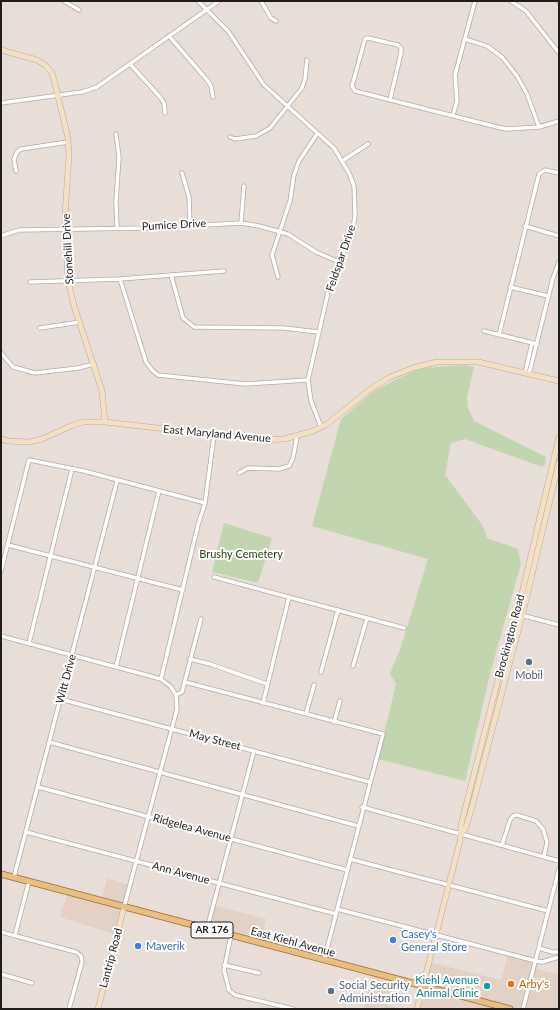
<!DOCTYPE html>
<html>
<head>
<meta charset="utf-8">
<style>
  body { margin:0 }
  #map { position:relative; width:560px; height:1010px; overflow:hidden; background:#e8ddd7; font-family:Lato,sans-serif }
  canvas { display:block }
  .frame { position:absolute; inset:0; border:2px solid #211d1b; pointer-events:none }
</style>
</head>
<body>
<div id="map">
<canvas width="560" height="1010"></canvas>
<div class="frame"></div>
</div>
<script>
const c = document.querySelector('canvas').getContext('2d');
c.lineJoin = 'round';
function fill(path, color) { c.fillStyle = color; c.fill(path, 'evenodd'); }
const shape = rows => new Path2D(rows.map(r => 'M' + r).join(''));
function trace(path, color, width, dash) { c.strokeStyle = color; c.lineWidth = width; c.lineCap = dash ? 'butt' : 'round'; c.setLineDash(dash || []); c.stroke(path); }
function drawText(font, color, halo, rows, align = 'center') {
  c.font = font + ' Lato,sans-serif'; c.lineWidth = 4; c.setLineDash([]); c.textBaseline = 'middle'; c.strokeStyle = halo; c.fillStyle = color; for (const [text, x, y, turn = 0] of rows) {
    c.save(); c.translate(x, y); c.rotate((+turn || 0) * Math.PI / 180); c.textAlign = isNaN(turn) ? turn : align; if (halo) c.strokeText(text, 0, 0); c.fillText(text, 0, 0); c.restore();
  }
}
fill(shape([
  [107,878,130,885,126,903,102,897],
  [68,892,124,907,117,935,60,917],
  [213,905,266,919,262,938,208,925],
  [508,954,536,961,538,964,537,969,559,974,559,1009,416,1009,429,962,501,980],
  [371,976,394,982,387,1005,401,1009,363,1009]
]), '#e3d1c6');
fill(shape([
  [464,365,474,367,467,397,468,408,474,421,546,457,545,465,542,467,465,439,451,443,445,475,483,526,487,538,518,549,521,564,491,670,465,781,378,759,396,684,390,673,401,647,428,559,312,526,341,419,374,391,405,375,423,368],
  [224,523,272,538,258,583,212,572]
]), '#c1d6ae');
const street = shape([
  [64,1,79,10],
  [198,1,228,31,264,85,334,148,349,173,354,186,355,215,353,229,329,288,308,380,311,401,321,427],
  [261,1,271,18,276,21],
  [511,1,526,11,559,53],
  [169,36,208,81,211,86,213,97],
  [465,39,487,46,502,57,517,76,527,94,539,127],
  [130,64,160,97,164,103,165,113],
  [390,100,401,53,401,48,398,45,368,38,365,39,352,86,355,91,497,127,507,129,539,127,559,121],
  [1,103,82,92,97,87,219,1],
  [453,115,457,101,455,75,475,1],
  [116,134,119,157,116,202,117,227],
  [230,137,235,139,256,136,270,128,302,88,305,79,307,60],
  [342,161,368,144],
  [16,171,14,159,17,152,21,149,68,142],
  [182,173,189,197,190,225],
  [241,223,244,186],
  [525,226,559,236],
  [1,236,19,230,148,228,241,223,259,226,288,234,316,252,339,262],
  [171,275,183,318,194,327,284,328,318,332],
  [278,277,272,255,290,201,294,175,299,161,317,134],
  [120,279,146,362,152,370,158,375,245,384,308,380],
  [30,282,120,279,224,271],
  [510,287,548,296],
  [40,328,80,322],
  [484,331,537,344],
  [499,335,539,174,545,170,559,173],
  [1,353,13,367,35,373,78,368,94,364],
  [525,373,532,343],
  [529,374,553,278,559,262],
  [239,473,248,468,279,469,289,466,293,458,297,436],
  [8,545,183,590],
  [1,571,29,460,84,471,205,503],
  [214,577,404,628],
  [521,615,559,625],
  [1,636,161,679,171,687,176,695,177,709,124,907],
  [29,643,72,469],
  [190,659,210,664,267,684],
  [353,666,367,618],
  [116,667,159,491],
  [321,672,338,610],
  [161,679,198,525,205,503,214,435],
  [185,682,383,734,324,960],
  [176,695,182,692,201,619],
  [60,699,369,782],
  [263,703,289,597],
  [306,714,314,685],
  [334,722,340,701],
  [49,742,358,826],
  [38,787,347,870],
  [362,807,559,861],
  [26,832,336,914],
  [502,845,510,820,513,816,517,815,536,821,543,829,547,842,544,856],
  [350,859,548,911],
  [14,877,117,481],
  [337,909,536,961,542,962,559,957],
  [207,929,254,751],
  [1,932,76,952,81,956,82,962,69,1009],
  [15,935,29,881],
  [231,935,224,970,229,990,235,995,293,1009],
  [539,948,552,952,559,952],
  [224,965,259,973],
  [1,974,32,983],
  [523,1009,559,869]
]);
const secondary = shape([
  [558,1,559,2],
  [1,50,37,60,45,65,52,73,55,84,68,138,69,155,65,215,68,281,74,306,102,391,105,422],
  [1,439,8,441,29,442,42,439,73,425,83,422,105,422,262,440,284,439,313,431,327,424,372,388,390,377,413,368,437,362,478,362,559,381],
  [462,834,466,827,472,807,524,608,559,462],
  [98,1009,124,907],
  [417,1009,460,841,461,825,513,621,519,606,559,437]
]);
const primary = shape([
  [1,874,510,1009]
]);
trace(street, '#b3a9a3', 5);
trace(secondary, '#b3a9a3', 6);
trace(primary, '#9a6a28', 7);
trace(street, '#fff', 3.5);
trace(secondary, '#f4dfc1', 5);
trace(primary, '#e9be82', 5.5);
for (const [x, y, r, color] of [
  [529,662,4,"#5c6f8a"],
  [393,940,4,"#3f7fe0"],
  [138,946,4,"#3f7fe0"],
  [511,984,4,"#e8710a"],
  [487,986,4,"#0f9aa8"],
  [331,991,4,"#5c6f8a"]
]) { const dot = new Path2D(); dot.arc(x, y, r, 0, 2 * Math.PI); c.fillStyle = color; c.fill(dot); trace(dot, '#fff', 1.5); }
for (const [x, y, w] of [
  [212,930,42]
]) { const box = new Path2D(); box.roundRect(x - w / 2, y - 8, w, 16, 3); c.fillStyle = '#fff'; c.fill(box); trace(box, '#211d1b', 1); }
drawText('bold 10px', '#211d1b', null, [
  ["AR 176",212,930]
]);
drawText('11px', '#211d1b', '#fff', [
  ["Pumice Drive",174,225,-3],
  ["Stonehill Drive",68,249,-93],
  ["Feldspar Drive",341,258,-71],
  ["East Maryland Avenue",217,434,5],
  ["Brockington Road",510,636,-75],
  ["Witt Drive",66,679,-75],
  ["May Street",215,740,15],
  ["Ridgelea Avenue",192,828,15],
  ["Ann Avenue",181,873,15],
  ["East Kiehl Avenue",293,942,15],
  ["Lantrip Road",111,958,-75]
]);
drawText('11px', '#2a4305', '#fff', [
  ["Brushy Cemetery",241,554]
]);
drawText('11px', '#4e5e75', '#fff', [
  ["Mobil",529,675],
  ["Social Security",339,985,"left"],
  ["Administration",339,998,"left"]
]);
drawText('11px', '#366cbe', '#fff', [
  ["Casey's",401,934],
  ["General Store",401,947],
  ["Maverik",146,946]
], 'left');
drawText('11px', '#0d838f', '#fff', [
  ["Kiehl Avenue",479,980],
  ["Animal Clinic",479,993]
], 'right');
drawText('11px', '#c56008', '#fff', [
  ["Arby's",519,984]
], 'left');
</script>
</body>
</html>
